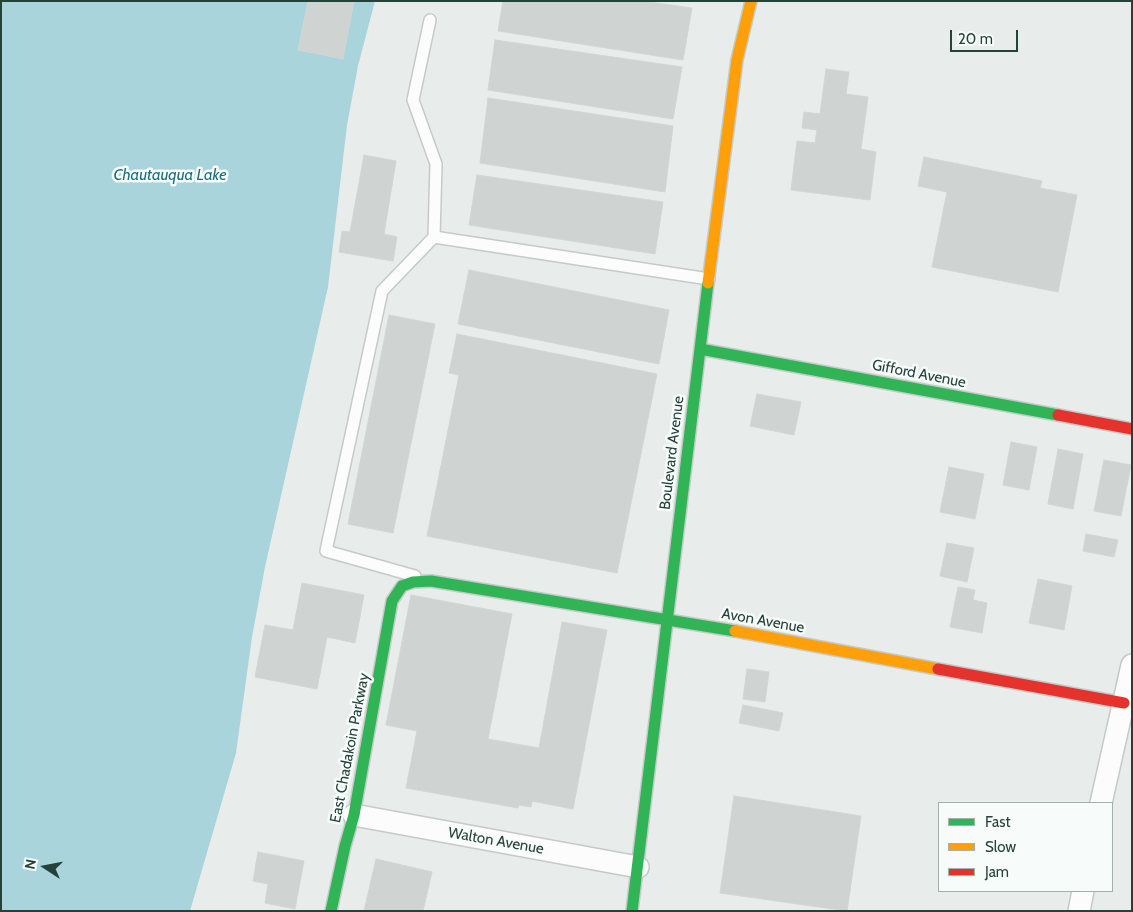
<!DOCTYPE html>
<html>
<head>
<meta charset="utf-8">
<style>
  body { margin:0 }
  #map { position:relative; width:1133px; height:912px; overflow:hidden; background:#e8edeb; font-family:Cabin,sans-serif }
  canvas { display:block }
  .frame { position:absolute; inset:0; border:2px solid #24423a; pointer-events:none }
  .legend { position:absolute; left:938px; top:802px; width:175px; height:90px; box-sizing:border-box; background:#f7fbf9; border:1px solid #a3b1ad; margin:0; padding:6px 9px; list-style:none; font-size:15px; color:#24423a }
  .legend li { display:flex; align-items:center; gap:10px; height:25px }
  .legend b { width:25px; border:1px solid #a3b1ad }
  .north { position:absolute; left:20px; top:842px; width:50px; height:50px; -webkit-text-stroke:4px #f7fbf9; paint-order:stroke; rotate:281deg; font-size:14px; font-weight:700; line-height:20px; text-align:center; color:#24423a }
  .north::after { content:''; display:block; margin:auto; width:18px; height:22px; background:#24423a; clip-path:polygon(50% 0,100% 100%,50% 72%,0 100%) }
  .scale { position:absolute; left:950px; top:30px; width:68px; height:22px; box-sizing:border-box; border:2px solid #24423a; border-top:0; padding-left:6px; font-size:15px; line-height:18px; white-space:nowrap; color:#24423a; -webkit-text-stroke:4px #f7fbf9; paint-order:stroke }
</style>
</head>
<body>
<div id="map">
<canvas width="1133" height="912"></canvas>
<div class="frame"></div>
<ul class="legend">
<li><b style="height:6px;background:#30b455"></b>Fast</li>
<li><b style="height:6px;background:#ff9f0a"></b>Slow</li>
<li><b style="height:6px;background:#e5322d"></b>Jam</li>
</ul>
<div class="north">N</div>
<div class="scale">20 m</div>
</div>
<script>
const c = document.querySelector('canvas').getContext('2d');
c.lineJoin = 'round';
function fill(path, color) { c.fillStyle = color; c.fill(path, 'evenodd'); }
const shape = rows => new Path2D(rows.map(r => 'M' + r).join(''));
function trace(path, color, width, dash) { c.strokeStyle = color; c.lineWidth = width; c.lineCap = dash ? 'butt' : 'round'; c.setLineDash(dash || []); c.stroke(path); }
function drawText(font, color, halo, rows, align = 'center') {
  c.font = font + ' Cabin,sans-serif'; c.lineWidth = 5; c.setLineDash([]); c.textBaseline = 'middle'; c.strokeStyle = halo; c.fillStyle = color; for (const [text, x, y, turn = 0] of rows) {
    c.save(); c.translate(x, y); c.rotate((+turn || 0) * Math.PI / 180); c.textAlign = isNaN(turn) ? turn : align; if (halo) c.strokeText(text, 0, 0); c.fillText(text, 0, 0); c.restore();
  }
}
fill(shape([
  [1,1,375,1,358,66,347,125,328,287,265,567,252,637,236,753,190,911,1,911]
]), '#a9d4db');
const building = shape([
  [308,1,354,1,343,59,298,50,308,1],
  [503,1,643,1,692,8,683,60,498,31,503,1],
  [495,40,682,67,673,119,488,90,495,40],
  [826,69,849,72,846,94,868,97,861,149,876,152,870,200,791,190,797,141,815,143,817,130,802,128,804,112,820,114,826,69],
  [488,98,673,126,665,192,480,163,488,98],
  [364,155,396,161,384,234,397,237,393,261,339,252,342,231,350,232,364,155],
  [924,157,1042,181,1040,188,1077,195,1058,292,932,267,947,192,918,186,924,157],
  [477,175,663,202,655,254,469,225,477,175],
  [469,270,669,310,659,364,458,324,469,270],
  [389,315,435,324,393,533,348,524,389,315],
  [457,334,657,374,617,573,427,536,459,375,449,373,457,334],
  [757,394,801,402,794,435,750,426,757,394],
  [1011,442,1037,447,1029,490,1003,485,1011,442],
  [1058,449,1083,454,1073,509,1048,504,1058,449],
  [1104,460,1131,465,1121,516,1094,511,1104,460],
  [949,467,984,474,975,519,940,512,949,467],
  [1086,534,1118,540,1114,557,1083,551,1086,534],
  [947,543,974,548,967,582,940,576,947,543],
  [1038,579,1072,586,1064,630,1029,623,1038,579],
  [302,583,364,595,355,643,327,637,317,689,255,677,265,625,293,630,302,583],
  [958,587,975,590,973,600,987,603,982,633,950,627,958,587],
  [411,595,512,614,488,739,539,748,562,622,607,630,573,809,532,801,531,807,519,805,518,808,406,788,417,731,386,725,411,595],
  [747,669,769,672,765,702,743,699,747,669],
  [743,705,783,713,779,731,739,723,743,705],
  [734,796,861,816,847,911,720,893,734,796],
  [258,852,304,861,295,909,265,903,268,884,253,881,258,852],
  [376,859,432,872,423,911,364,911,376,859]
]);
fill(building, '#cfd4d2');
trace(building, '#d1d6d4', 1);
const lane = shape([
  [430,20,413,100,436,164,434,237],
  [415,576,326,551,382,291,434,237,709,279]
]);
const street = shape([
  [1101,803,1132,665],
  [354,815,638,867],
  [1079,911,1083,891]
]);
const fast = shape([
  [700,349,1058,415],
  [331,911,345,846,354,815,392,601,402,586,413,582,431,581,735,631],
  [632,911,708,283]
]);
const slow = shape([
  [708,283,737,60,751,1],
  [735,631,938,669]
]);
const jam = shape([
  [1058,415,1132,429],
  [938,669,1124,703]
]);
trace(lane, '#c5cac8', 14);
trace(street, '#c5cac8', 24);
trace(fast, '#c3cbc8', 14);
trace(slow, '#c3cbc8', 14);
trace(jam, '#c3cbc8', 14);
trace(lane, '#fcfcfc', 11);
trace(street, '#fcfcfc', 21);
trace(fast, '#30b455', 11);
trace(slow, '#ff9f0a', 11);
trace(jam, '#e5322d', 11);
drawText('15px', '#24423a', '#f7fbf9', [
  ["Gifford Avenue",919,374,11],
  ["Boulevard Avenue",672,453,-83],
  ["Avon Avenue",763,621,10],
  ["East Chadakoin Parkway",350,748,-79],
  ["Walton Avenue",496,841,10]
]);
drawText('italic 16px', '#1c6f80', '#f7fbf9', [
  ["Chautauqua Lake",170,175]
]);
</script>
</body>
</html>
